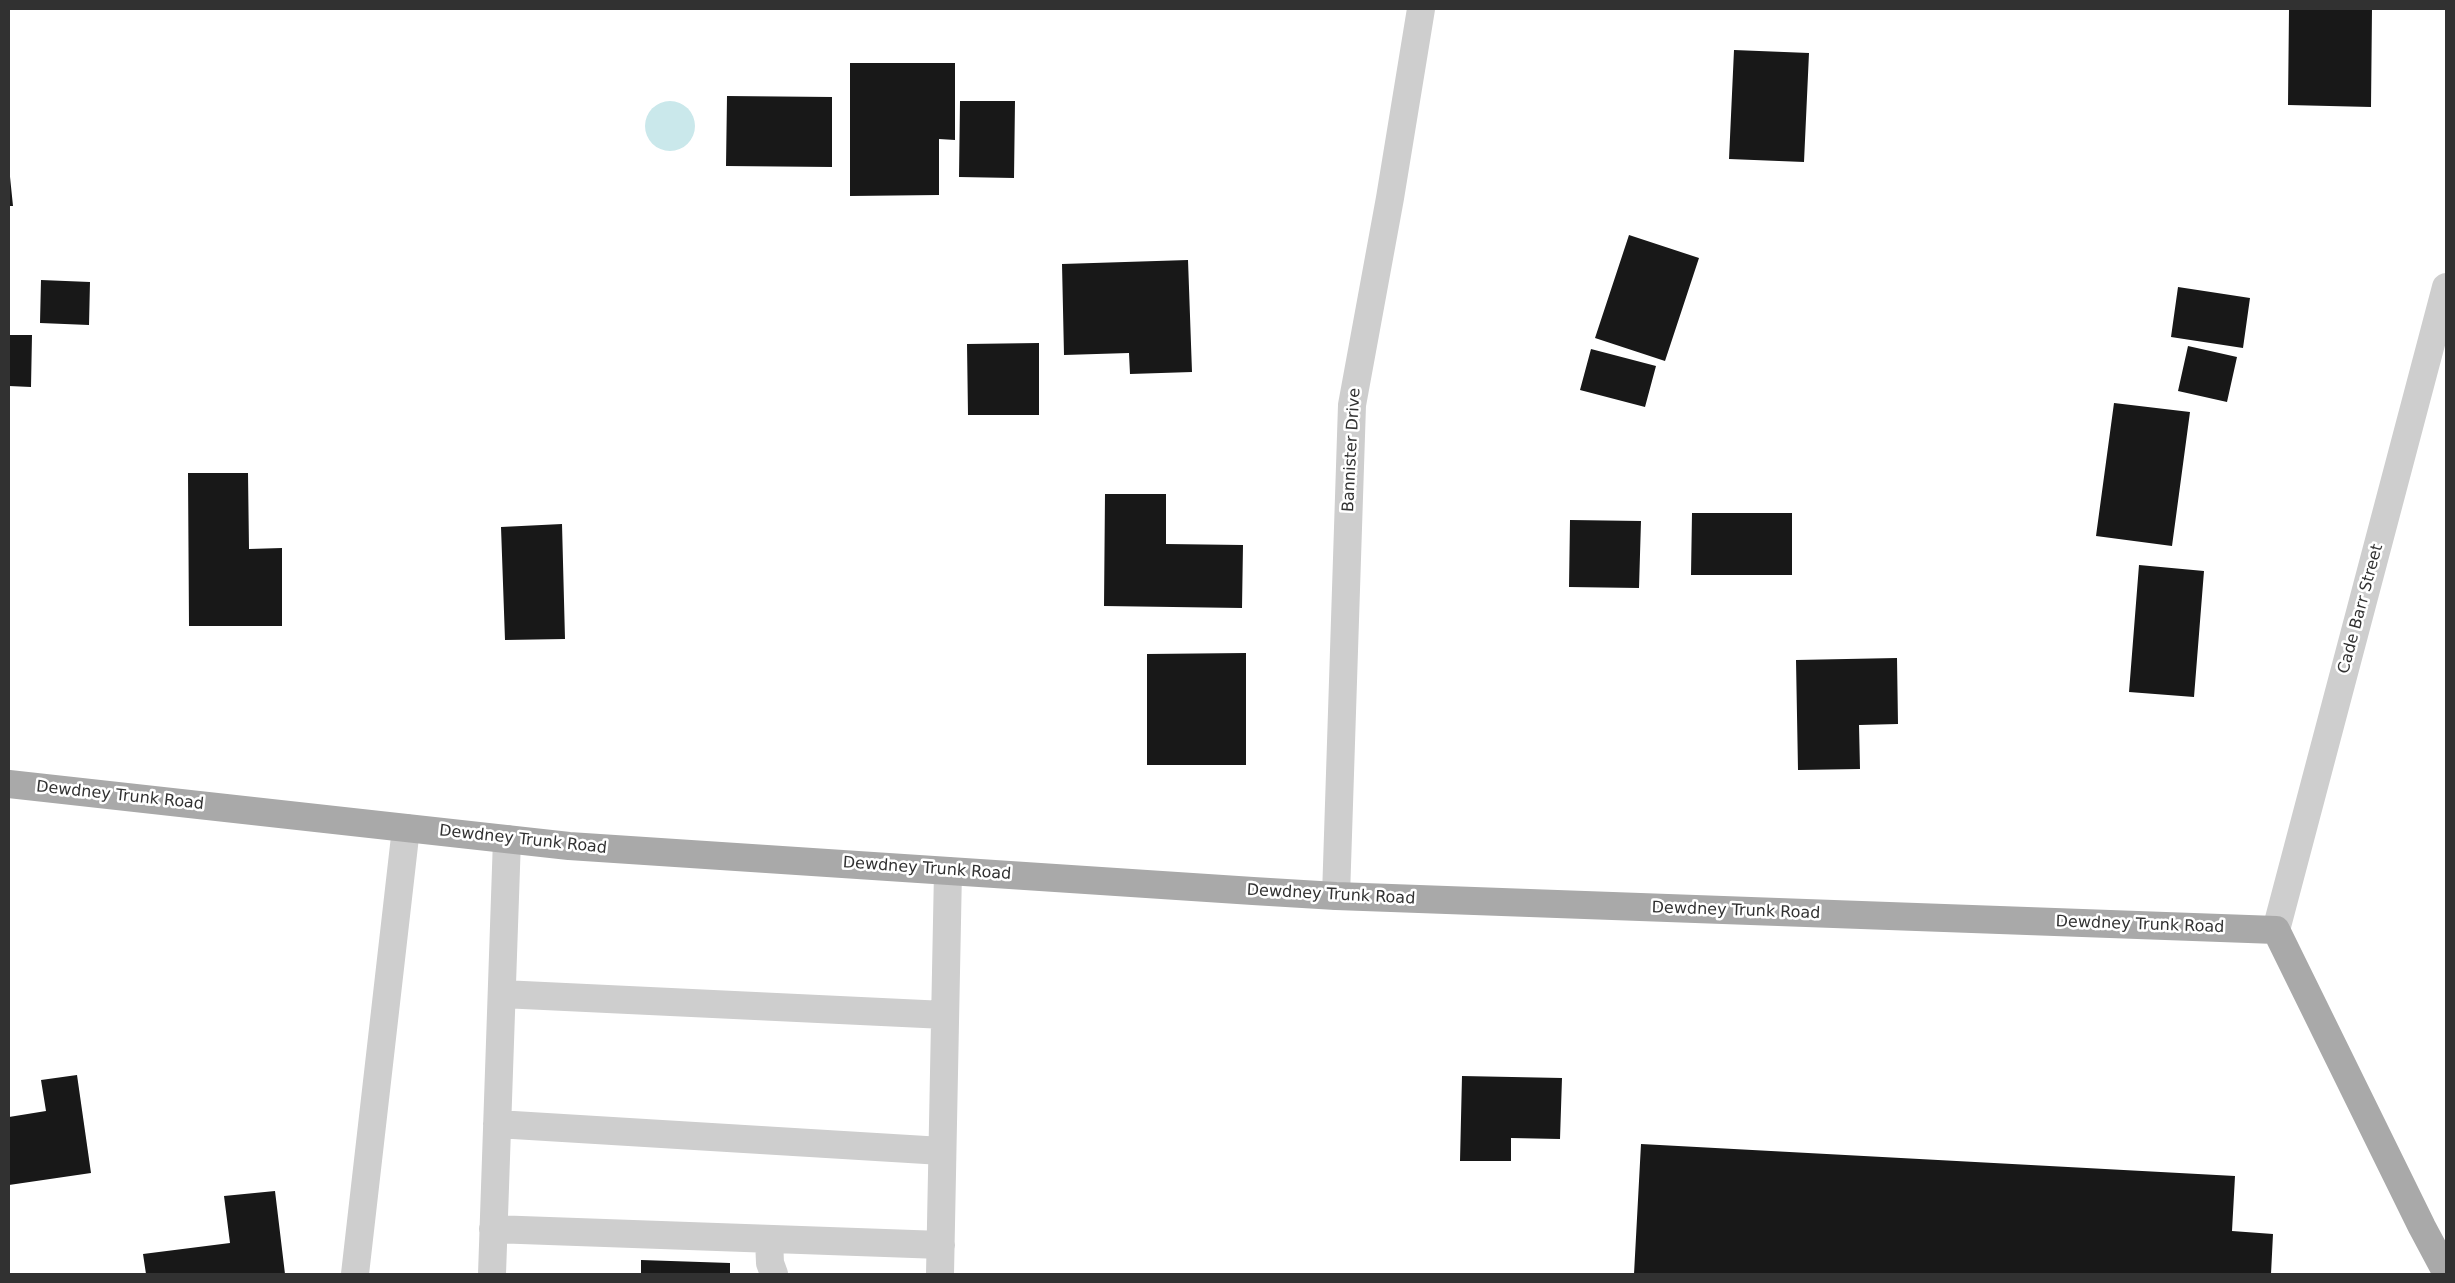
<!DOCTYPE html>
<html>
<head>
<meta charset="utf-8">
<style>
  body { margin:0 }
  #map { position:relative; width:2455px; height:1283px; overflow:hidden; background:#fff; font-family:"DejaVu Sans",sans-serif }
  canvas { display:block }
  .frame { position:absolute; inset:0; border:10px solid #313131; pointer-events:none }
</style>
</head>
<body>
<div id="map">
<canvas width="2455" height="1283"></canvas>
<div class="frame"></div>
</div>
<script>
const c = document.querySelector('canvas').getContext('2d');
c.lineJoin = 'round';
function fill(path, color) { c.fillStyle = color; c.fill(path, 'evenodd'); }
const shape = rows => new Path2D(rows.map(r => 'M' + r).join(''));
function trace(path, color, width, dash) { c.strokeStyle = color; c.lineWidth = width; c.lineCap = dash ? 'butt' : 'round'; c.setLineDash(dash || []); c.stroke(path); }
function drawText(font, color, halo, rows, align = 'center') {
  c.font = font + ' "DejaVu Sans",sans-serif'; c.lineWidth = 5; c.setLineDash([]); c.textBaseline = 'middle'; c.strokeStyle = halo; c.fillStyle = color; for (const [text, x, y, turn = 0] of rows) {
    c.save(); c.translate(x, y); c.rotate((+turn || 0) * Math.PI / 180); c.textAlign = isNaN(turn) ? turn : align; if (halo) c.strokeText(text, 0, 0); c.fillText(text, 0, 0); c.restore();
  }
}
fill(shape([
  '645 126a25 25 0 1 1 50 0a25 25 0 1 1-50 0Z'
]), '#cae8eb');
fill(shape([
  [2289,9,2372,9,2371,107,2288,105],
  [1734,50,1809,53,1804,162,1729,159],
  [850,63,955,63,955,140,939,139,939,195,850,196],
  [727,96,832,97,832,167,726,166],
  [960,101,1015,101,1014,178,959,177],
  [9,167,13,206,9,206],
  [1629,235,1699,258,1665,361,1595,338],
  [1188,260,1192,372,1130,374,1129,353,1064,355,1062,264],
  [41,280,90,282,89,325,40,323],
  [2178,287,2250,298,2243,348,2171,337],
  [9,335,32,335,31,387,9,386],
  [1039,343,1039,415,968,415,967,344],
  [2188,346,2237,357,2227,402,2178,391],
  [1591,349,1656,366,1645,407,1580,390],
  [2114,403,2190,412,2172,546,2096,536],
  [188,473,248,473,249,549,282,548,282,626,189,626],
  [1105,494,1166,494,1166,544,1243,545,1242,608,1104,606],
  [1692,513,1792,513,1792,575,1691,575],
  [1570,520,1641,521,1639,588,1569,587],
  [562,524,565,639,505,640,501,527],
  [2139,565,2204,571,2194,697,2129,692],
  [1246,653,1246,765,1147,765,1147,654],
  [1897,658,1898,724,1859,725,1860,769,1798,770,1796,660],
  [77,1075,91,1173,9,1185,9,1117,46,1111,41,1080],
  [1462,1076,1562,1078,1560,1139,1511,1138,1511,1161,1460,1161],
  [1641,1144,2235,1176,2232,1231,2273,1234,2271,1274,1634,1274],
  [275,1191,285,1274,146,1274,143,1254,230,1243,224,1196],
  [641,1260,730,1263,730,1274,641,1274]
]), '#181818');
trace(shape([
  [1336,896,1352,405,1390,198,1421,9],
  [2276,930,2446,287],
  [502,994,945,1015],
  [497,1124,942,1151],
  [493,1229,941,1245],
  [769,1239,770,1263,774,1274],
  [355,1274,406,828],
  [492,1274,507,839],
  [940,1274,948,871]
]), '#cecece', 28);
trace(shape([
  [9,784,569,846,1253,891,1336,896,2276,930,2422,1227,2446,1272]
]), '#a9a9a9', 28);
drawText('16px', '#313131', '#fff', [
  ["Bannister Drive",1352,450,-87],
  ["Cade Barr Street",2361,609,-75],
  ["Dewdney Trunk Road",120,796,6],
  ["Dewdney Trunk Road",523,840,6],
  ["Dewdney Trunk Road",927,869,4],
  ["Dewdney Trunk Road",1331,895,3],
  ["Dewdney Trunk Road",1736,911,2],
  ["Dewdney Trunk Road",2140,925,2]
]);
</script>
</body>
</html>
